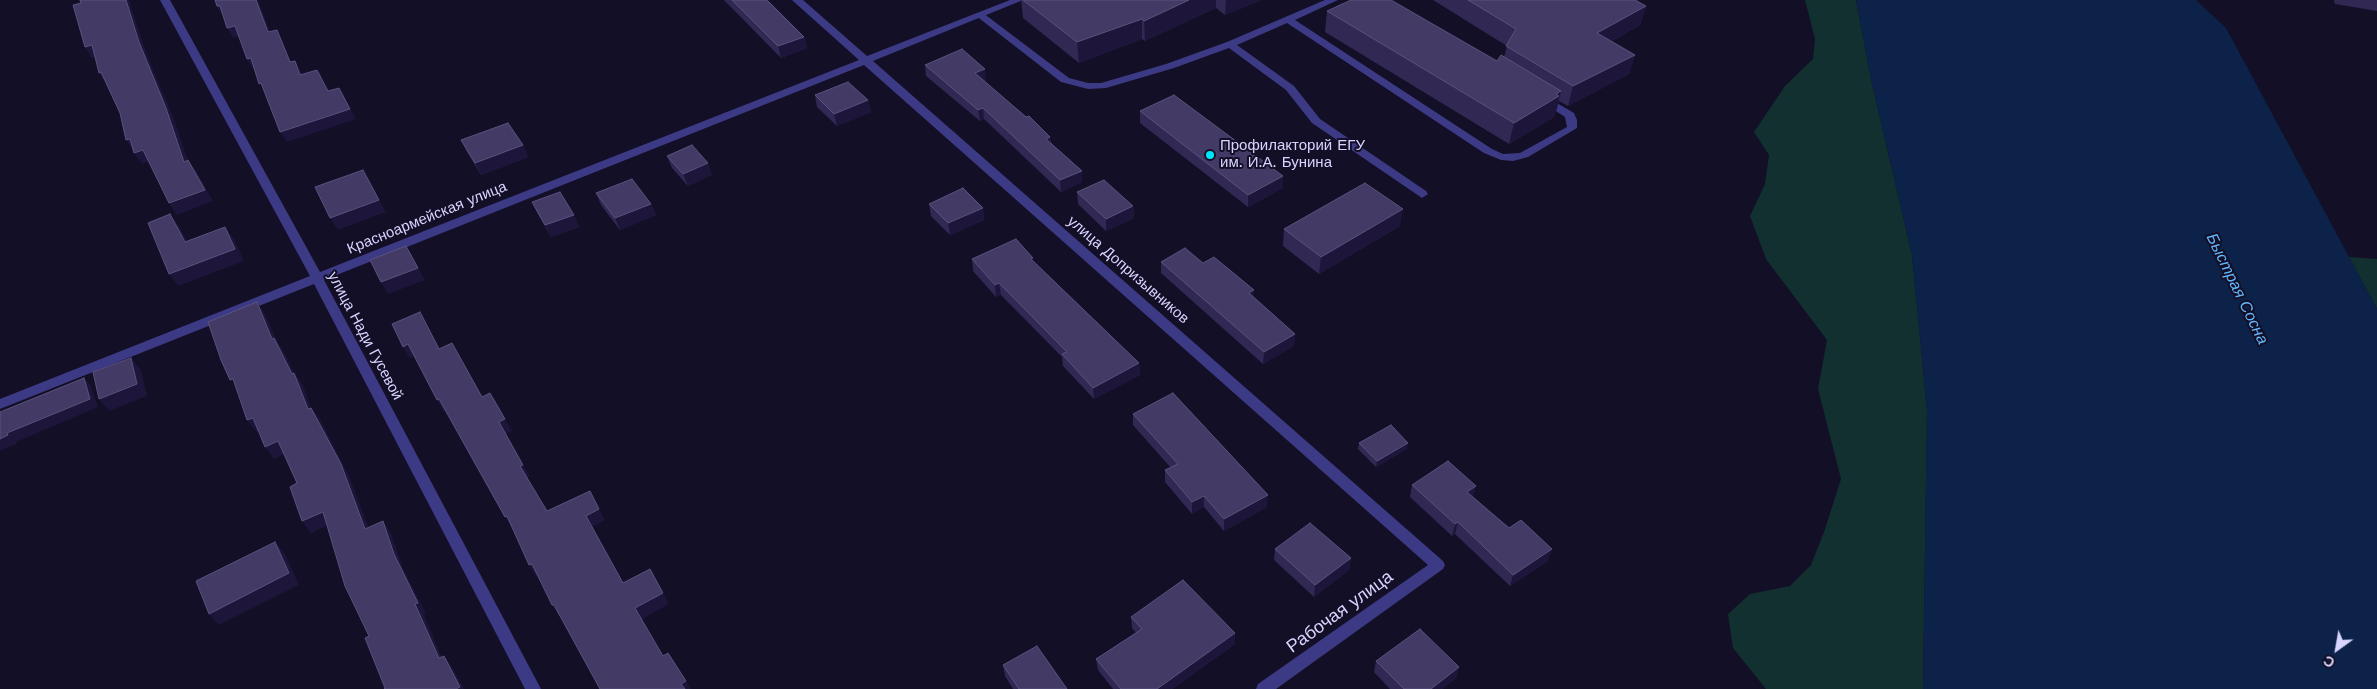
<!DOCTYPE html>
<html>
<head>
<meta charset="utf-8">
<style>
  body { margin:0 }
  #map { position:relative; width:2377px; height:689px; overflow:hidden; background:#130f26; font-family:"Work Sans",sans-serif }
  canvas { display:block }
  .north { position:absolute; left:2312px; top:624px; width:50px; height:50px; -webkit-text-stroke:4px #130f26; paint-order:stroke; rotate:212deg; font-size:14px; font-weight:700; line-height:20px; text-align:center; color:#d9d4ff }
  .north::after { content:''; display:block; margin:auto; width:18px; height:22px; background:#d9d4ff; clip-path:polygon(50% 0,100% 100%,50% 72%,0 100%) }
</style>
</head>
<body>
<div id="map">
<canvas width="2377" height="689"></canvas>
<div class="north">С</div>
</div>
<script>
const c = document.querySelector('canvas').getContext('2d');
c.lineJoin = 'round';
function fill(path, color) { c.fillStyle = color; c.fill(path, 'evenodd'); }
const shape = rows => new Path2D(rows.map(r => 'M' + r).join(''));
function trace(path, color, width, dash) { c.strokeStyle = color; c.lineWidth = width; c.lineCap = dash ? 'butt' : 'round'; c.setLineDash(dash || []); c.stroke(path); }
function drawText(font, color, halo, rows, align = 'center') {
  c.font = font + ' "Work Sans",sans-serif'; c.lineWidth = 4; c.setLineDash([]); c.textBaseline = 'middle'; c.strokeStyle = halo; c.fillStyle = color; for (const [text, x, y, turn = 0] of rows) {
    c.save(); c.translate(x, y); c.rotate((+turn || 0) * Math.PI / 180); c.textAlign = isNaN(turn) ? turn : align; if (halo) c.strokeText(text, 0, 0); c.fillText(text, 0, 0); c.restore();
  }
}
fill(shape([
  [1805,0,1856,0,1871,79,1912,255,1927,410,1923,689,1766,689,1733,648,1728,614,1750,594,1790,586,1811,565,1824,532,1841,479,1818,389,1827,340,1766,259,1750,216,1765,184,1769,155,1754,132,1785,86,1813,59,1815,39],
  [2349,257,2377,259,2377,309]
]), '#12302f');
fill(shape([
  [1856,0,2196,0,2226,28,2377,309,2377,689,1923,689,1927,410,1912,255,1871,79]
]), '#0c2248');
fill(shape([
  [1325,0,1338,0,1295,20,1492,149,1503,154,1520,153,1567,127,1565,117,1539,100,1539,96,1543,95,1574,113,1577,120,1577,128,1528,157,1513,161,1501,160,1484,153,1287,23,1237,45,1294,86,1320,119,1426,191,1428,194,1422,198,1312,123,1286,90,1229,48,1174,68,1106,88,1088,89,1061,82,975,15,977,13,983,13,1069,78,1088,83,1101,83,1166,64,1227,42,1325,0]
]), '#3d3a85');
fill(shape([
  [160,0,170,0,320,272,859,60,792,0,803,0,867,56,1010,0,1023,0,873,61,1443,561,1445,565,1443,569,1276,689,1256,689,1258,684,1428,565,864,65,324,280,541,689,525,689,314,284,0,409,0,399,310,276,160,0]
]), '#3d3a85');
fill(shape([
  [724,0,767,0,804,37,807,48,781,58],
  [1021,0,1261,0,1225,15,1216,8,1145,41,1142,39,1079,63,1023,18],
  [1433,0,1635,0,1646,6,1640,25,1612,41,1635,55,1629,74,1568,106,1559,101,1556,112,1555,113,1554,117,1509,144,1325,32,1327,11,1497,61,1504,57,1507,46],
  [2334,0,2377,0,2377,11,2335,4],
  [925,65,986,80,984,81,1050,137,1051,143,1082,171,1082,182,1061,192,984,119,980,121,926,76],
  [815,95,868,100,871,112,837,126,817,107],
  [1140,111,1283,176,1283,188,1248,207,1140,123],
  [461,140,523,145,528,157,481,175,467,152],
  [667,156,712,175,688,186,672,168],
  [1077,192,1133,206,1134,218,1106,231,1078,204],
  [596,193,651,204,656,215,620,230,601,205],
  [532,202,574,215,579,227,551,237,538,214],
  [929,204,983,208,984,220,950,235,931,216],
  [1400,226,1319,274,1283,246,1284,229],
  [972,259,1033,261,1139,363,1140,375,1094,399,1063,366,1062,357,1001,295,996,297,973,271],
  [1161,262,1203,263,1253,297,1295,334,1294,346,1263,364,1161,273],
  [1133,414,1267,507,1224,531,1204,507,1192,514,1165,482,1165,470,1171,468,1133,425],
  [1359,443,1407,449,1376,467,1358,449],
  [1412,485,1473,497,1548,561,1510,586,1455,534,1452,536,1410,497],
  [1275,549,1351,558,1349,570,1314,597,1274,560],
  [1131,617,1235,644,1172,689,1113,689,1098,670,1096,659,1136,633,1132,628],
  [1376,661,1459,667,1456,678,1442,689,1390,689,1374,672],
  [1003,665,1067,689,1013,689,1005,676]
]), '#312854');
fill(shape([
  [126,0,129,0,146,52,174,119,192,173,184,162,139,42],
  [256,0,258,0,274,42,268,32],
  [1189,0,1216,0,1216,8,1145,41,1144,21],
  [1226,0,1261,0,1225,15],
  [217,6,220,6,223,16],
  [1646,6,1640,25,1592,52,1597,33],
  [1142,19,1142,39,1079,63,1077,42],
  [235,26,241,36,233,38,227,28],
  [277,30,282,40,296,72,290,62],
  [804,37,807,48,781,58,778,46],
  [92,45,99,55,92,58,85,47],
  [1635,55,1629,74,1568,106,1573,86],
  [251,58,257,68,253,69,247,59],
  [295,61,301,71,306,85,300,75],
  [985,69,986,80,976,84,975,73],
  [101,72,106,84,99,73],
  [339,88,356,119,287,142,280,132],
  [1561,91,1556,112,1555,113,1554,117,1509,144,1514,123,1556,94],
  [868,100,871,112,837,126,834,114],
  [983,108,984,119,980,121,978,110],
  [1050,137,1051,149,1046,139],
  [130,139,134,151,126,140],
  [523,145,528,157,481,175,475,163],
  [143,150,150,161,142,164,134,153],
  [188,160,196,171,213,201,177,215,169,203],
  [708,163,712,175,688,186,683,174],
  [363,170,386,212,338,230,330,218],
  [1082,171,1082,182,1061,192,1060,180],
  [1283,176,1283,188,1248,207,1248,195],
  [651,204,656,215,620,230,615,218],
  [1133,206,1134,218,1106,231,1106,219],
  [983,208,984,220,950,235,948,223],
  [1403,209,1400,226,1319,274,1321,257],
  [170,214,179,226,194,254,185,242],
  [574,215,579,227,551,237,545,225],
  [225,227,234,239,244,261,178,286,169,274],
  [406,246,425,280,388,294,381,282],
  [999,283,1001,295,996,297,995,285],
  [1254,290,1253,302,1249,293],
  [257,302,265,314,277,341,283,350,295,374,303,385,311,408,320,419,349,476,374,541,365,529,308,409,292,374,272,339],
  [420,312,427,324,446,360,439,349],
  [1295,334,1294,346,1263,364,1264,352],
  [408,344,415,356,410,358,403,347],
  [131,358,141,370,147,396,109,411,99,399],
  [1139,363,1140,375,1094,399,1093,388],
  [84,378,91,386,98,407,16,442,17,444,0,451,0,439],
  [439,399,447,411,444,412,437,400],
  [253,418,262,430,257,432,247,420],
  [505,419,512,431,505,434,499,422],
  [278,441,287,453,274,459,265,447],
  [1408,443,1407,449,1376,467,1377,461],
  [523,465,530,476,526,478,520,466],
  [1476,486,1473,498,1467,492],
  [1268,495,1267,507,1224,531,1224,519],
  [1204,496,1204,507,1192,514,1192,502],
  [599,509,605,520,592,527,586,516],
  [323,512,332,523,311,533,302,521],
  [507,516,514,527,512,528,505,517],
  [383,521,391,533,402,566,426,614,424,615,447,670,439,658,394,554],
  [1458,522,1455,534,1452,536,1455,524],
  [275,542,285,554,299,585,219,625,209,614],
  [1552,549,1548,561,1510,586,1513,575],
  [1351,558,1349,570,1314,597,1315,585],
  [532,564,539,575,536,576,529,565],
  [663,593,669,604,641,620,635,608],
  [552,605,554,605,561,616,559,616],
  [1235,633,1235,644,1172,689,1157,689],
  [444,656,452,667,464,689,456,689],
  [1459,667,1456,678,1442,689,1431,689],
  [686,681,691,689,684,689,681,684]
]), '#1d163a');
const building = shape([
  [80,0,126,0,139,42,166,108,184,162,188,160,205,190,169,203,143,150,134,153,130,139,126,140,120,113,101,72,99,73,92,45,85,47,73,5,81,3,80,0],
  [215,0,256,0,268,32,277,30,290,62,295,61,300,75,317,70,328,91,339,88,350,109,280,132,261,83,259,84,251,58,247,59,235,26,227,28,220,6,217,6,215,0],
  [732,0,767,0,804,37,778,46,732,0],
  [1023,0,1189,0,1144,21,1142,19,1077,42,1023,0],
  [1351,0,1391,0,1497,61,1501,55,1561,91,1556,94,1559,96,1514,123,1327,11,1351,0],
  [1468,0,1635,0,1646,6,1597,33,1635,55,1573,86,1506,46,1516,29,1468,0],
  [962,49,985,69,975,73,1026,117,1029,116,1050,137,1046,139,1082,171,1060,180,983,108,978,110,925,65,962,49],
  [848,82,868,100,834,114,815,95,848,82],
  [1174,95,1283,176,1248,195,1140,111,1174,95],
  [508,123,523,145,475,163,461,140,508,123],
  [692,145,708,163,683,174,667,156,692,145],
  [363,170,379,200,330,218,315,187,363,170],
  [632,179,651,204,615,218,596,193,632,179],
  [1104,180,1133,206,1106,219,1077,192,1104,180],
  [1365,183,1403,209,1321,257,1284,229,1365,183],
  [963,188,983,208,948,223,929,204,963,188],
  [560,192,574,215,545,225,532,202,560,192],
  [170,214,185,242,225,227,235,249,169,274,148,223,170,214],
  [1016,239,1033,258,1031,259,1139,363,1093,388,1062,354,1067,352,999,283,995,285,972,259,1016,239],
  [406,246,418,268,381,282,370,260,406,246],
  [1185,248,1203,263,1214,257,1254,290,1249,293,1295,334,1264,352,1161,262,1185,248],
  [257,302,272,339,274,338,292,374,294,373,308,409,311,408,341,464,365,529,383,521,394,554,418,603,415,604,439,658,444,656,460,687,456,689,384,689,385,688,365,638,369,636,345,586,323,512,302,521,290,487,297,483,278,441,265,447,253,418,247,420,233,379,230,380,221,360,208,322,257,302],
  [420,312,439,349,452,343,482,397,490,393,505,419,499,422,523,465,520,466,547,511,590,491,599,509,586,516,623,583,650,569,663,593,635,608,663,656,668,653,686,681,681,684,685,689,600,689,554,605,552,605,532,564,529,565,507,516,505,517,439,399,437,400,408,344,403,347,392,324,420,312],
  [131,358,137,384,99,399,93,372,131,358],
  [84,378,90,399,7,433,8,435,0,439,0,412,84,378],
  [1173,393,1268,495,1224,519,1204,496,1192,502,1165,470,1178,464,1133,414,1173,393],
  [1391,425,1408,443,1377,461,1359,443,1391,425],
  [1448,461,1476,486,1467,492,1509,528,1521,520,1552,549,1513,575,1458,522,1455,524,1412,485,1448,461],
  [1310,523,1351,558,1315,585,1275,549,1310,523],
  [275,542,289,573,209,614,196,581,275,542],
  [1183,580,1235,633,1157,689,1121,689,1096,659,1142,629,1131,617,1183,580],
  [1420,629,1459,667,1431,689,1404,689,1376,661,1420,629],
  [1037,646,1067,689,1019,689,1003,665,1037,646]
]);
fill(building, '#433a66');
trace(building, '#5a527e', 1);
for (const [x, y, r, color] of [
  [1210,155,5,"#00e5ff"]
]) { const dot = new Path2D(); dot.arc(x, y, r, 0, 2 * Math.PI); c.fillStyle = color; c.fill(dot); trace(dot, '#130f26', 2); }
drawText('15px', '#d9d4ff', '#130f26', [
  ["Профилакторий ЕГУ",1220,146],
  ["им. И.А. Бунина",1220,163]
], 'left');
drawText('15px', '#d9d4ff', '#130f26', [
  ["Красноармейская улица",427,218,-22],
  ["улица Допризывников",1128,270,41],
  ["улица Нади Гусевой",365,336,62]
]);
drawText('italic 16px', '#62b6ff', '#130f26', [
  ["Быстрая Сосна",2237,289,64]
]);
drawText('18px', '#d9d4ff', '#130f26', [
  ["Рабочая улица",1340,612,-36]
]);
</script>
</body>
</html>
